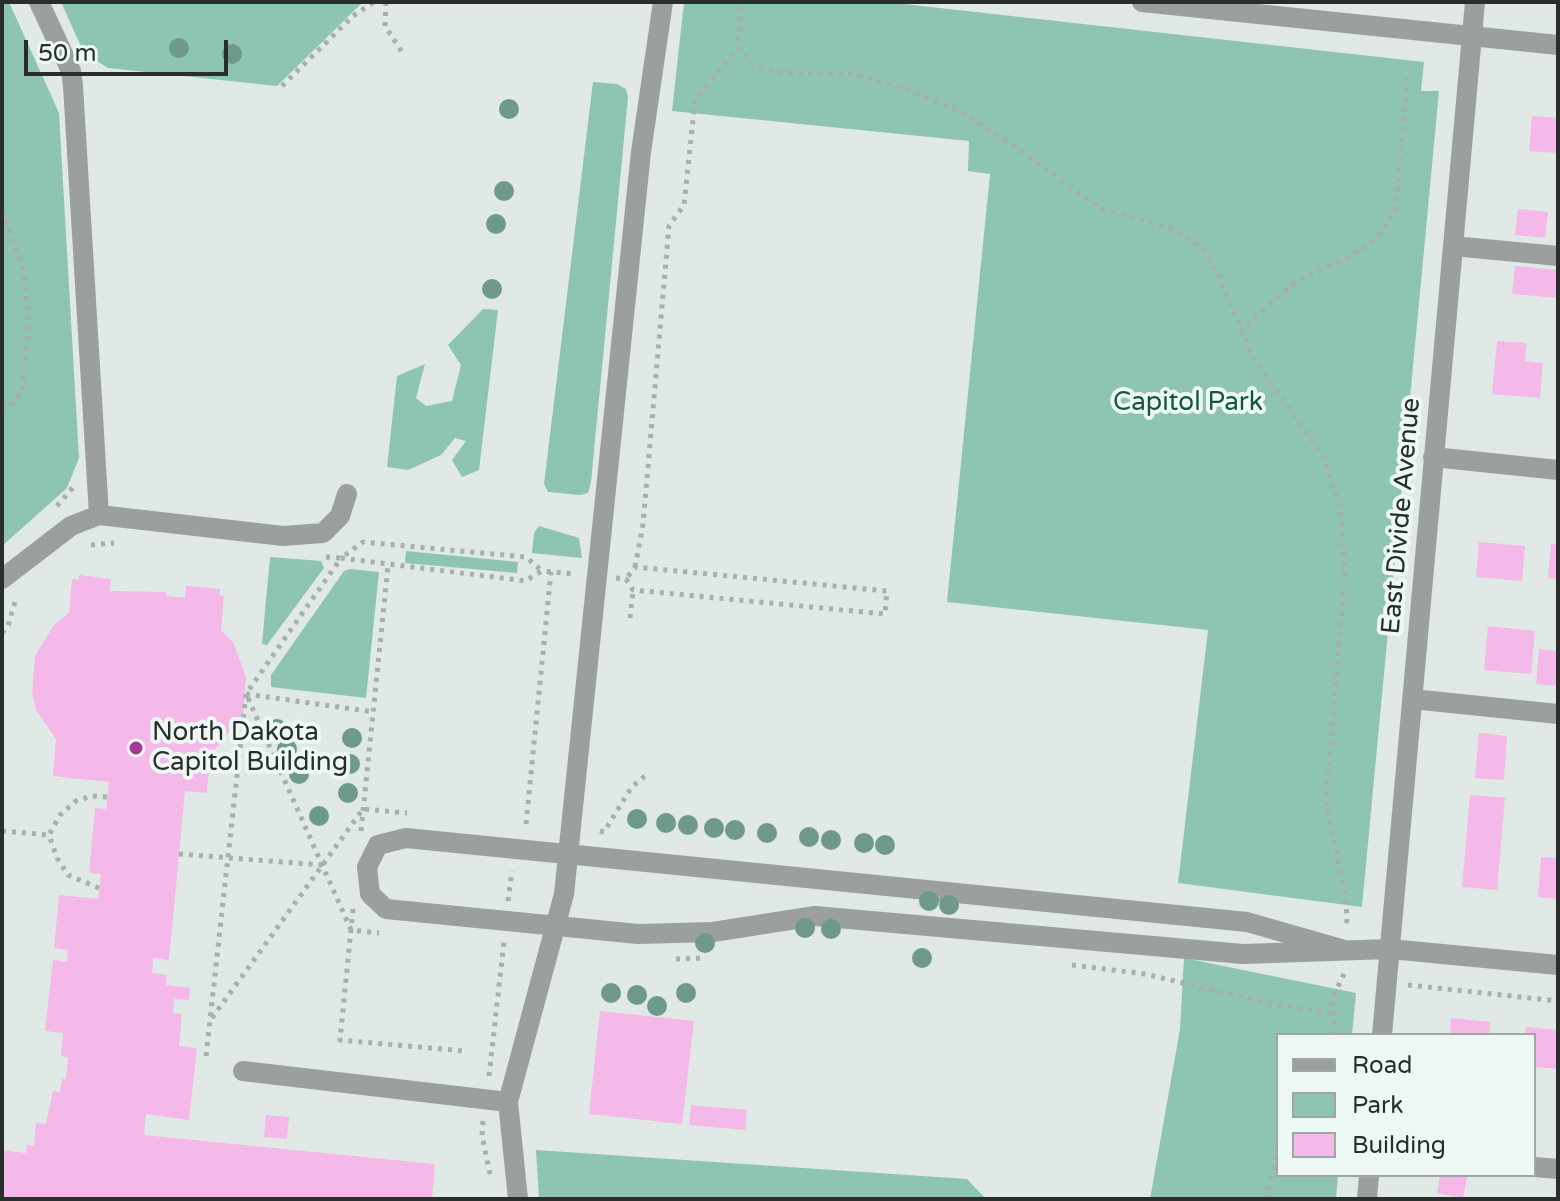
<!DOCTYPE html>
<html>
<head>
<meta charset="utf-8">
<style>
  body { margin:0 }
  #map { position:relative; width:1560px; height:1201px; overflow:hidden; background:#e0e9e5; font-family:"Varela Round",sans-serif }
  canvas { display:block }
  .frame { position:absolute; inset:0; border:4px solid #292d2b; pointer-events:none }
  .legend { position:absolute; left:1276px; top:1033px; width:260px; height:144px; box-sizing:border-box; background:#edf7f3; border:2px solid #9fa6a3; margin:0; padding:10px 14px; list-style:none; font-size:24px; color:#292d2b }
  .legend li { display:flex; align-items:center; gap:16px; height:40px }
  .legend b { width:40px; border:2px solid #9fa6a3 }
  .scale { position:absolute; left:24px; top:40px; width:204px; height:36px; box-sizing:border-box; border:4px solid #292d2b; border-top:0; padding-left:10px; font-size:24px; line-height:28px; white-space:nowrap; color:#292d2b; -webkit-text-stroke:6px #edf7f3; paint-order:stroke }
</style>
</head>
<body>
<div id="map">
<canvas width="1560" height="1201"></canvas>
<div class="frame"></div>
<ul class="legend">
<li><b style="height:10px;background:#9b9f9d"></b>Road</li>
<li><b style="height:22px;background:#8ec5b0"></b>Park</li>
<li><b style="height:22px;background:#f5b9e9"></b>Building</li>
</ul>
<div class="scale">50 m</div>
</div>
<script>
const c = document.querySelector('canvas').getContext('2d');
c.lineJoin = 'round';
function fill(path, color) { c.fillStyle = color; c.fill(path, 'evenodd'); }
const shape = rows => new Path2D(rows.map(r => 'M' + r).join(''));
function trace(path, color, width, dash) { c.strokeStyle = color; c.lineWidth = width; c.lineCap = dash ? 'butt' : 'round'; c.setLineDash(dash || []); c.stroke(path); }
function drawText(font, color, halo, rows, align = 'center') {
  c.font = font + ' "Varela Round",sans-serif'; c.lineWidth = 8; c.setLineDash([]); c.textBaseline = 'middle'; c.strokeStyle = halo; c.fillStyle = color; for (const [text, x, y, turn = 0] of rows) {
    c.save(); c.translate(x, y); c.rotate((+turn || 0) * Math.PI / 180); c.textAlign = isNaN(turn) ? turn : align; if (halo) c.strokeText(text, 0, 0); c.fillText(text, 0, 0); c.restore();
  }
}
fill(shape([
  [2,2,9,2,59,113,79,458,67,488,2,546],
  [61,2,363,2,277,86,108,68,84,53],
  [684,2,886,2,1424,62,1421,91,1439,91,1362,907,1178,883,1208,630,947,602,990,174,968,171,969,141,672,111],
  [593,82,617,84,626,89,628,97,591,482,588,493,580,495,548,492,544,484],
  [483,309,498,310,479,470,462,477,452,460,466,441,455,438,441,455,408,470,387,467,397,376,425,364,416,398,426,406,452,401,461,365,448,345],
  [539,526,579,538,582,558,532,553,534,533],
  [406,551,518,562,517,573,405,563],
  [270,557,321,561,324,568,267,645,262,644],
  [350,569,379,572,366,698,271,687,271,675,344,571],
  [1184,958,1356,993,1352,1035,1278,1035,1278,1175,1338,1175,1336,1199,1150,1199,1180,1029],
  [536,1150,967,1179,986,1199,539,1199]
]), '#8ec5b0');
fill(shape([
  [1532,116,1558,118,1558,153,1529,151],
  [1518,209,1548,212,1545,238,1515,235],
  [1515,266,1558,270,1558,298,1512,294],
  [1497,341,1527,343,1525,361,1543,363,1540,398,1492,394],
  [1479,542,1525,546,1522,581,1476,577],
  [1551,544,1558,544,1558,579,1548,578],
  [79,575,111,579,110,591,166,592,166,596,185,598,186,586,220,589,219,595,224,596,221,630,233,642,246,677,243,714,210,756,207,793,185,791,169,960,153,958,152,973,167,975,166,985,190,988,189,1000,174,999,173,1013,182,1014,179,1046,197,1048,189,1120,146,1114,144,1135,435,1164,432,1199,2,1199,2,1150,26,1153,27,1145,34,1146,36,1123,46,1124,53,1091,60,1092,62,1079,66,1079,68,1057,61,1056,63,1033,45,1031,53,960,67,962,68,950,54,948,59,895,98,899,101,874,89,873,95,808,106,809,109,782,53,776,56,739,36,710,32,692,35,656,54,625,69,613,72,579,79,580],
  [1488,626,1535,631,1531,674,1484,670],
  [1539,649,1558,651,1558,686,1536,684],
  [1479,733,1507,736,1504,780,1475,778],
  [1470,795,1505,798,1497,890,1462,887],
  [1541,857,1558,858,1558,899,1538,897],
  [600,1011,694,1021,682,1124,589,1114],
  [1451,1018,1490,1022,1489,1035,1450,1035],
  [1526,1027,1558,1030,1558,1069,1534,1067,1534,1035,1525,1035],
  [691,1105,747,1110,745,1130,689,1125],
  [266,1115,289,1117,287,1139,264,1137],
  [1440,1175,1467,1177,1463,1198,1437,1193]
]), '#f5b9e9');
trace(shape([
  [386,2,385,26,402,52],
  [741,7,738,47,752,64,775,72,855,74,915,92,957,110,996,134,1102,209,1176,230,1203,249,1219,276,1253,358,1322,454,1340,507,1345,570,1326,801,1346,896,1347,928],
  [282,86,353,16,374,2],
  [2,210,23,269,29,324,22,392,14,403,2,409],
  [1239,331,1293,284,1363,249,1382,232,1396,207,1408,71],
  [57,506,74,486],
  [91,545,114,543],
  [326,557,341,558,363,542,526,557,542,571],
  [635,567,643,524,669,226,684,205,695,101,738,47],
  [616,578,626,579,633,590,885,614,887,591,635,567,626,579],
  [630,618,633,590],
  [2,633,8,626,15,602],
  [246,694,374,712],
  [248,698,351,930,379,933],
  [526,824,551,572],
  [2,831,49,835],
  [361,831,388,566],
  [600,831,604,832,631,788,646,775],
  [179,854,322,865],
  [99,888,68,875,57,858,49,835,60,815,76,801,92,796,107,797],
  [508,901,512,871],
  [353,909,340,1040,464,1051],
  [676,959,706,958],
  [1072,965,1145,974,1282,1006,1334,1013],
  [1408,985,1558,1001],
  [212,1018,363,809,407,813],
  [1335,1035,1332,999,1344,974],
  [206,1056,246,694,341,558,525,581,542,571,575,574],
  [489,1076,504,942],
  [483,1121,482,1136,490,1174],
  [1266,1199,1278,1148]
]), '#a8afac', 5, [4, 6]);
trace(shape([
  [1142,2,1558,45],
  [1453,246,1558,256],
  [1433,457,1558,470],
  [99,515,283,536,323,533,340,516,347,494],
  [2,579,71,526,99,515,73,86,71,71,39,2],
  [1412,699,1558,714],
  [1345,950,1247,922,406,838,378,845,367,867,370,894,386,909,638,934,713,932,815,916,1243,954,1390,949,1558,965],
  [1382,1035,1475,2],
  [243,1071,508,1102],
  [1534,1167,1558,1169],
  [518,1199,508,1102,564,894,641,152,663,2],
  [1367,1199,1369,1175]
]), '#9b9f9d', 20);
c.fillStyle = '#6f998c';
for (const [x, y] of [
  [179,48],
  [232,54],
  [509,109],
  [504,191],
  [496,224],
  [492,289],
  [277,729],
  [352,738],
  [287,749],
  [350,764],
  [299,774],
  [348,793],
  [319,816],
  [637,819],
  [666,823],
  [688,825],
  [714,828],
  [735,830],
  [767,833],
  [809,837],
  [831,840],
  [864,843],
  [885,845],
  [929,901],
  [949,905],
  [805,928],
  [831,929],
  [705,943],
  [922,958],
  [611,993],
  [686,993],
  [637,995],
  [657,1006]
]) { c.beginPath(); c.arc(x, y, 10, 0, 2 * Math.PI); c.fill(); }
for (const [x, y, r, color] of [
  [136,748,8,"#a63897"]
]) { const dot = new Path2D(); dot.arc(x, y, r, 0, 2 * Math.PI); c.fillStyle = color; c.fill(dot); trace(dot, '#edf7f3', 3); }
drawText('26px', '#135743', '#edf7f3', [
  ["Capitol Park",1188,403]
]);
drawText('26px', '#292d2b', '#edf7f3', [
  ["East Divide Avenue",1402,516,-85]
]);
drawText('26px', '#292d2b', '#edf7f3', [
  ["North Dakota",152,733],
  ["Capitol Building",152,763]
], 'left');
</script>
</body>
</html>
